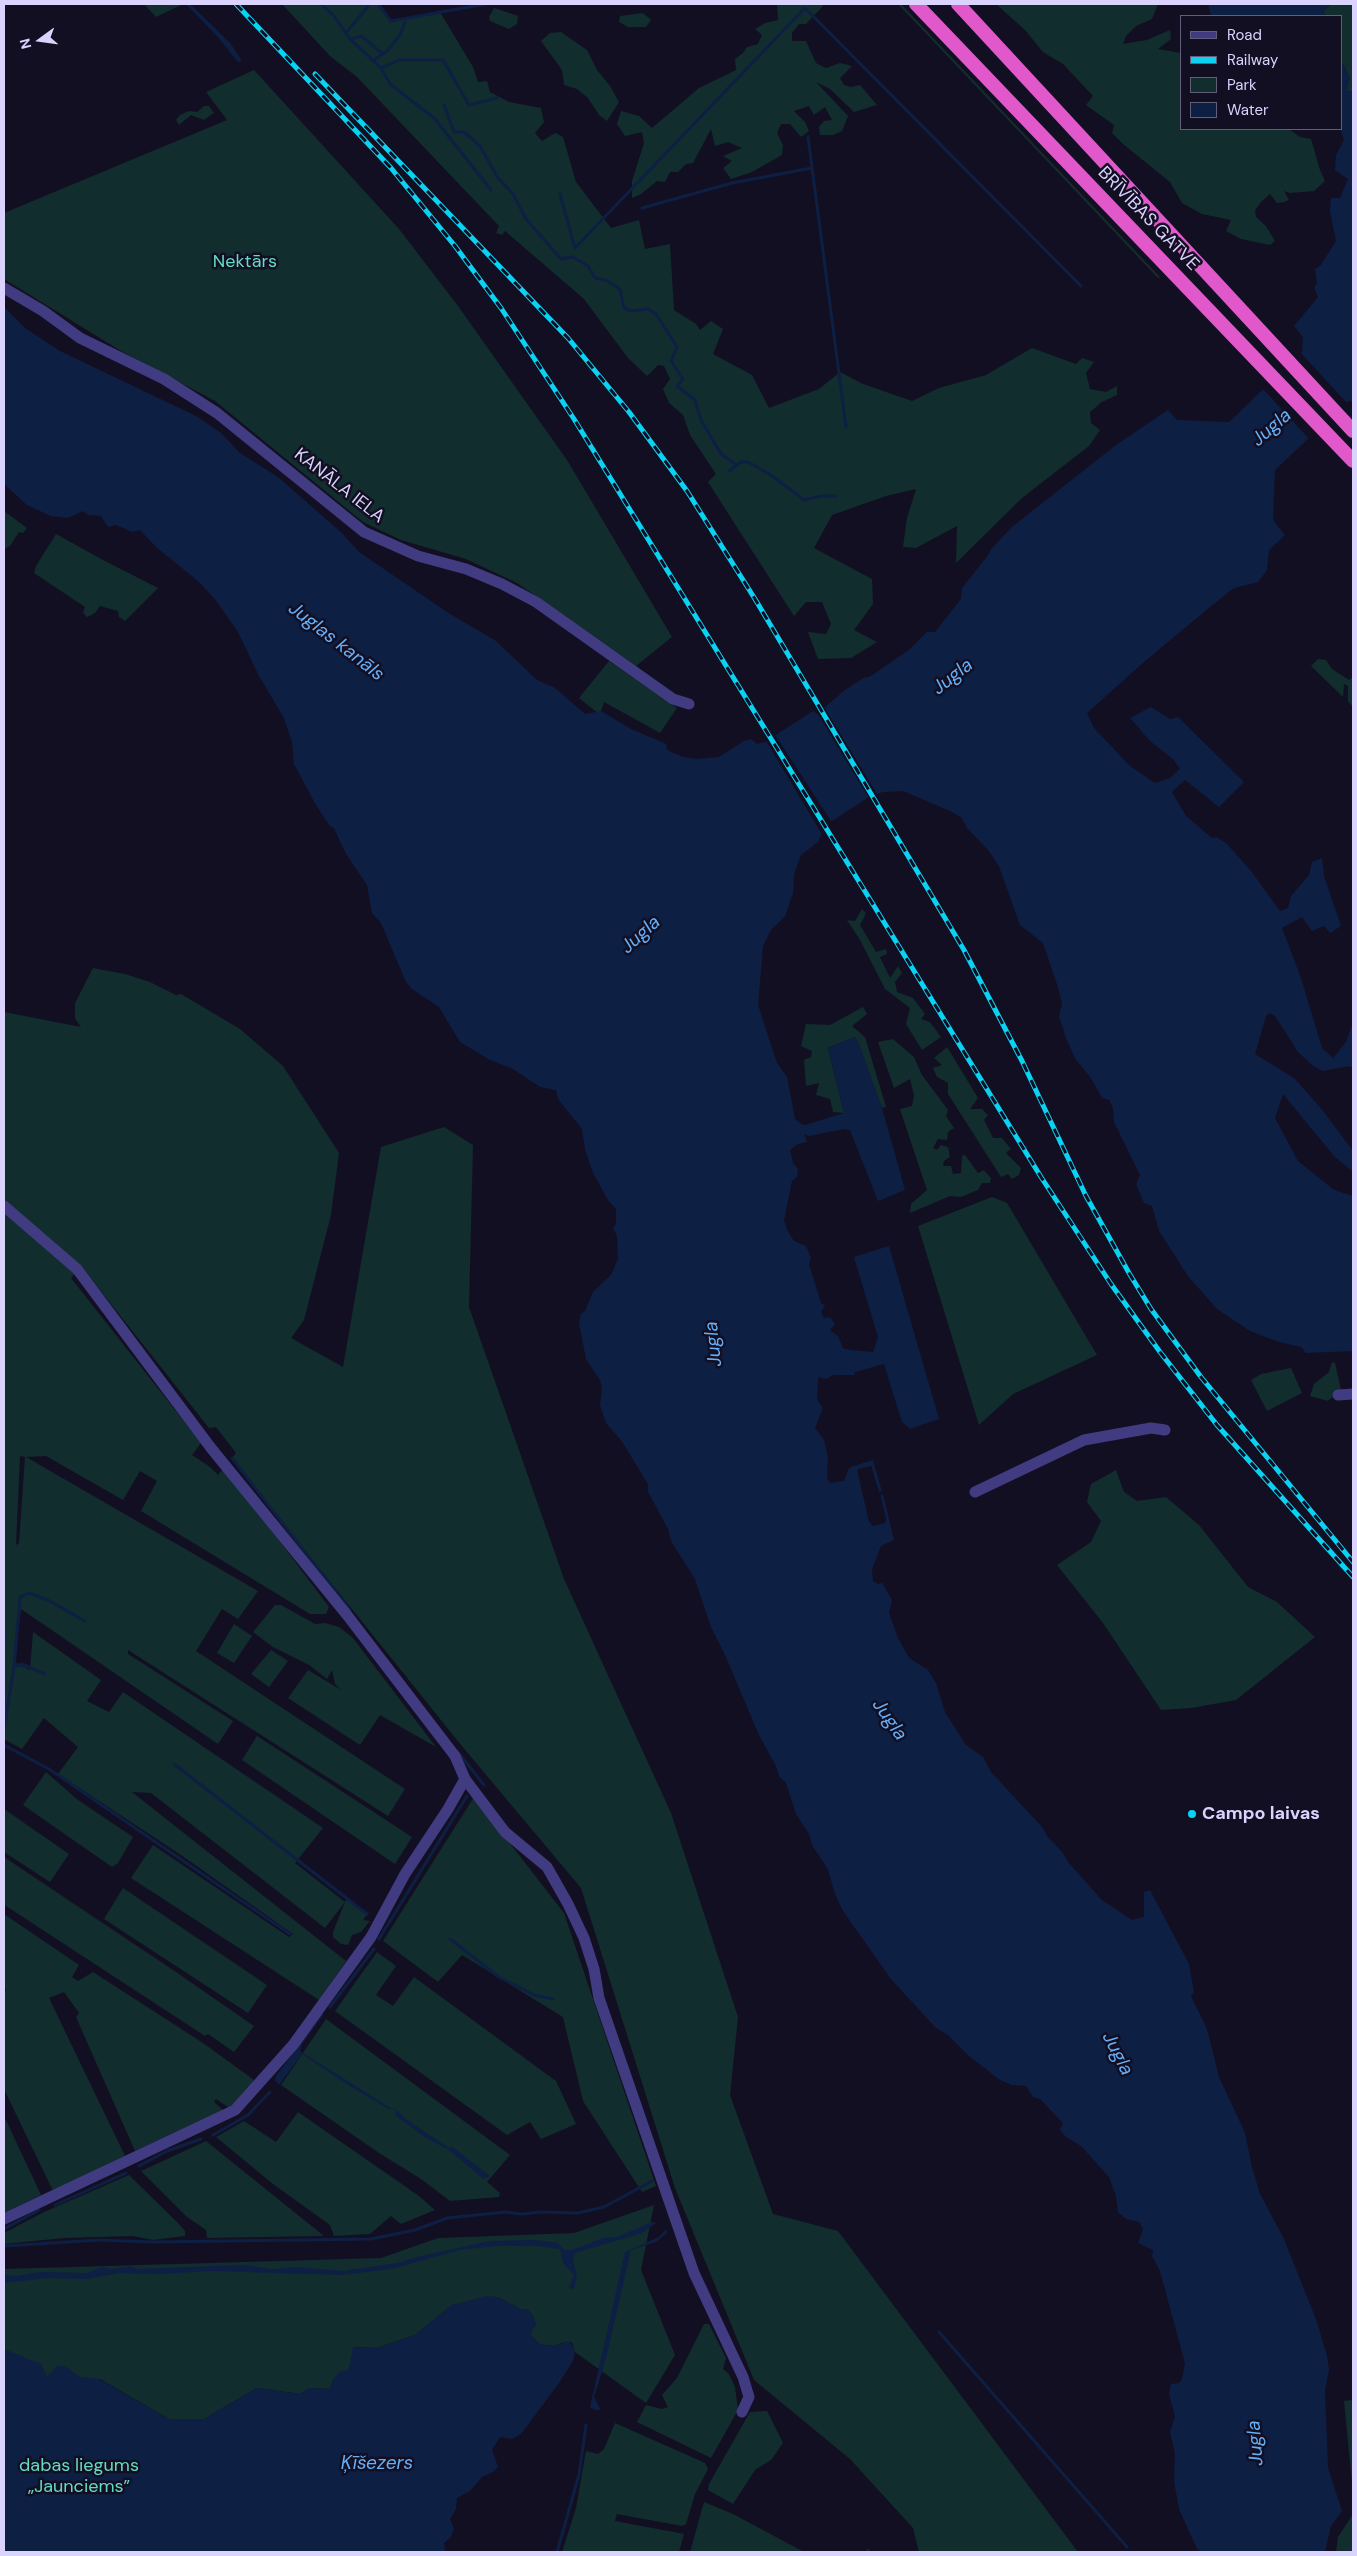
<!DOCTYPE html>
<html>
<head>
<meta charset="utf-8">
<style>
  body { margin:0 }
  #map { position:relative; width:1357px; height:2556px; overflow:hidden; background:#130f23; font-family:"DM Sans",sans-serif }
  canvas { display:block }
  .frame { position:absolute; inset:0; border:5px solid #dad3fd; pointer-events:none }
  .legend { position:absolute; left:1180px; top:15px; width:162px; height:115px; box-sizing:border-box; background:#130f23; border:1px solid #635d7a; margin:0; padding:6px 9px; list-style:none; font-size:15px; color:#dad3fd }
  .legend li { display:flex; align-items:center; gap:10px; height:25px }
  .legend b { width:25px; border:1px solid #635d7a }
  .north { position:absolute; left:15px; top:15px; width:50px; height:50px; -webkit-text-stroke:4px #130f23; paint-order:stroke; rotate:256deg; font-size:14px; font-weight:700; line-height:20px; text-align:center; color:#dad3fd }
  .north::after { content:''; display:block; margin:auto; width:18px; height:22px; background:#dad3fd; clip-path:polygon(50% 0,100% 100%,50% 72%,0 100%) }
</style>
</head>
<body>
<div id="map">
<canvas width="1357" height="2556"></canvas>
<div class="frame"></div>
<ul class="legend">
<li><b style="height:6px;background:#413c81"></b>Road</li>
<li><b style="height:6px;background:#09d2f3"></b>Railway</li>
<li><b style="height:14px;background:#122d2d"></b>Park</li>
<li><b style="height:14px;background:#0e1f44"></b>Water</li>
</ul>
<div class="north">N</div>
</div>
<script>
const c = document.querySelector('canvas').getContext('2d');
c.lineJoin = 'round';
function fill(path, color) { c.fillStyle = color; c.fill(path, 'evenodd'); }
const shape = rows => new Path2D(rows.map(r => 'M' + r).join(''));
function trace(path, color, width, dash) { c.strokeStyle = color; c.lineWidth = width; c.lineCap = dash ? 'butt' : 'round'; c.setLineDash(dash || []); c.stroke(path); }
function drawText(font, color, halo, rows, align = 'center') {
  c.font = font + ' "DM Sans",sans-serif'; c.lineWidth = 5; c.setLineDash([]); c.textBaseline = 'middle'; c.strokeStyle = halo; c.fillStyle = color; for (const [text, x, y, turn = 0] of rows) {
    c.save(); c.translate(x, y); c.rotate((+turn || 0) * Math.PI / 180); c.textAlign = isNaN(turn) ? turn : align; if (halo) c.strokeText(text, 0, 0); c.fillText(text, 0, 0); c.restore();
  }
}
fill(shape([
  [144,4,180,4,181,5,156,17],
  [282,4,378,4,391,21,440,12,473,67,478,82,487,81,490,92,509,102,541,108,544,122,535,133,542,141,555,133,563,137,576,182,611,228,639,220,645,249,670,244,674,310,696,324,700,330,711,321,723,329,713,354,752,375,769,408,819,389,840,372,863,384,912,401,939,388,986,375,1032,348,1076,364,1082,358,1094,362,1086,373,1090,389,1106,392,1117,386,1117,395,1102,402,1090,412,1091,423,1100,430,1089,446,1022,498,956,563,957,526,916,548,903,547,907,518,916,489,886,496,832,515,814,548,872,579,873,604,854,630,877,642,851,658,818,659,808,632,826,634,831,624,822,602,806,602,794,616,708,482,716,474,690,435,683,415,669,403,663,389,670,379,664,366,658,365,647,376,628,358,584,299,505,231,502,235,496,233,499,226,357,77,330,56],
  [777,4,822,4,823,6,806,24,799,24,792,33,792,41,806,41,816,63,826,68,840,63,852,66,840,78,844,85,851,87,860,85,877,105,854,112,830,89,816,82,848,116,842,131,833,135,820,135,819,127,824,121,832,120,825,107,814,115,809,106,794,111,805,122,809,131,801,137,790,124,781,124,777,133,783,145,782,155,752,172,731,179,723,168,732,161,723,156,742,148,728,142,715,146,711,129,693,163,686,164,678,172,670,172,665,182,657,181,641,194,632,198,632,181,644,143,642,132,625,136,617,124,621,111,639,116,652,128,699,88,736,70,735,59,743,53,747,47,758,44,762,35,755,29,765,23,778,20],
  [898,4,901,4,1160,277,1158,278],
  [996,4,1158,4,1152,19,1136,26,1126,36,1123,44,1147,40,1170,30,1171,39,1158,49,1181,53,1181,129,1289,129,1300,137,1311,139,1320,170,1325,181,1314,191,1290,193,1284,191,1289,200,1284,202,1277,203,1270,194,1261,202,1255,210,1256,217,1266,226,1275,241,1270,245,1241,239,1226,231,1231,220,1202,214,1182,203,1170,182,1123,144,1112,133,1114,125,1086,105,1093,96,1063,64,1043,52,1025,30],
  [1332,4,1353,4,1353,91,1350,93,1347,91,1345,67,1341,64,1341,16,1325,16,1323,11],
  [494,8,518,16,517,24,509,29,490,21,489,17],
  [643,13,651,20,646,27,628,27,619,22,620,16],
  [561,32,587,50,597,70,610,86,619,102,607,121,599,115,588,98,577,89,564,85,562,70,541,41,550,33],
  [254,70,399,229,458,306,567,460,672,637,636,666,517,583,466,559,401,540,363,522,215,401,121,351,4,279,4,213,227,120,206,92],
  [204,106,209,106,214,113,204,120,191,115,179,125,176,120,180,115,189,111,197,112],
  [4,511,27,528,23,533,19,532,10,546,4,549],
  [56,534,103,560,158,588,125,621,119,617,118,611,100,606,95,613,87,617,83,613,85,607,34,573,36,566],
  [1318,659,1326,660,1332,669,1349,680,1353,677,1353,707,1348,701,1348,686,1344,684,1343,697,1311,666],
  [609,661,677,708,660,733,604,702,601,711,604,718,579,698],
  [862,909,866,913,860,925,876,952,886,949,887,954,880,957,890,978,898,966,902,973,895,982,897,992,913,998,925,1014,921,1019,930,1022,941,1037,922,1050,906,1024,910,1008,885,989,860,940,847,920,855,921],
  [93,968,125,974,150,982,176,995,181,994,240,1029,283,1066,339,1153,331,1215,304,1320,291,1338,343,1367,381,1147,444,1127,473,1145,469,1307,564,1579,671,1813,738,2017,730,2095,773,2214,838,2231,1078,2552,919,2552,913,2528,850,2459,754,2380,675,2188,581,1888,461,1745,303,1548,232,1458,236,1453,216,1427,209,1428,81,1266,71,1278,201,1443,192,1455,210,1467,218,1475,222,1470,246,1496,329,1607,326,1614,310,1614,141,1511,157,1481,140,1471,123,1500,46,1456,26,1457,258,1591,238,1619,222,1609,196,1651,405,1789,388,1816,128,1650,128,1654,233,1721,218,1744,21,1609,14,1662,30,1670,33,1632,101,1680,87,1701,109,1712,123,1692,323,1828,295,1863,345,1902,347,1898,367,1914,363,1920,370,1921,361,1932,352,1935,348,1945,341,1944,333,1937,333,1932,345,1902,325,1928,151,1793,132,1792,346,1961,319,2000,131,1878,153,1845,289,1937,293,1934,181,1855,58,1774,78,1747,44,1718,22,1749,4,1739,4,1012,81,1027,75,1018,75,1003],
  [20,1456,25,1457,19,1543,16,1545],
  [863,1007,867,1014,852,1026,865,1037,886,1107,882,1108,855,1037,828,1048,844,1113,833,1112,830,1099,816,1095,819,1083,806,1086,804,1060,811,1057,812,1051,801,1046,806,1024,830,1025],
  [893,1039,914,1057,922,1075,948,1110,946,1116,954,1128,948,1132,947,1140,938,1139,933,1148,937,1150,941,1145,948,1147,950,1157,944,1161,943,1166,951,1166,953,1174,961,1173,962,1156,965,1155,978,1173,984,1170,991,1178,990,1183,982,1183,978,1190,961,1197,950,1196,910,1213,911,1204,927,1190,900,1109,912,1106,914,1095,910,1079,894,1088,878,1042],
  [947,1047,978,1098,970,1109,982,1109,988,1115,984,1120,993,1138,1002,1138,1011,1149,1006,1153,1021,1168,1019,1175,1012,1179,1008,1174,1001,1177,948,1094,948,1083,937,1077,933,1068,942,1065,934,1058],
  [992,1197,1007,1203,1097,1355,1013,1394,979,1425,918,1226],
  [1332,1362,1335,1363,1341,1390,1328,1401,1310,1396,1314,1384,1329,1372],
  [1291,1368,1302,1393,1267,1411,1251,1380,1261,1374],
  [1116,1470,1124,1492,1137,1501,1166,1497,1199,1525,1248,1587,1277,1602,1315,1637,1236,1700,1191,1708,1161,1710,1103,1623,1057,1565,1091,1542,1101,1521,1087,1502,1091,1484],
  [275,1605,281,1605,315,1624,325,1623,339,1627,353,1638,436,1747,380,1715,360,1745,288,1698,308,1670,341,1690,335,1684,332,1670,327,1679,309,1665,273,1647,253,1632],
  [234,1624,252,1636,234,1663,217,1653],
  [271,1650,288,1661,269,1687,251,1674],
  [257,1736,412,1837,395,1864,242,1760],
  [46,1772,78,1800,133,1837,118,1863,112,1867,23,1805],
  [474,1797,564,1913,656,2186,642,2192,583,2101,563,2017,462,1955,438,1982,383,1941],
  [4,1809,69,1854,50,1882,4,1852],
  [4,1857,176,1972,254,2026,234,2052,208,2034,205,2036,6,1906,4,1904],
  [123,1888,267,1985,248,2013,104,1919],
  [4,1914,79,1965,72,1977,78,1981,93,1972,203,2043,254,2080,249,2091,231,2109,216,2099,214,2102,223,2110,135,2151,76,2017,79,2013,64,1992,49,1998,125,2156,53,2191,4,2089,4,1992,6,1990,4,1984],
  [377,1952,396,1966,376,1995,393,2006,414,1977,556,2081,576,2124,541,2139,530,2122,507,2135,335,2011],
  [326,2019,510,2155,487,2182,500,2193,499,2197,450,2201,421,2179,379,2153,281,2085],
  [298,2112,419,2196,435,2210,401,2224,391,2216,370,2234,334,2236,330,2225,273,2184,216,2137,244,2121,276,2142],
  [4,2116,41,2195,4,2213],
  [206,2141,324,2236,207,2238,206,2230,187,2217,141,2171],
  [129,2175,178,2223,185,2231,185,2236,153,2240,133,2236,64,2238,4,2244,4,2233,44,2212],
  [654,2205,641,2270,675,2355,646,2403,575,2352,572,2342,562,2343,554,2346,539,2344,530,2334,536,2324,532,2314,526,2309,520,2309,498,2297,452,2305,415,2335,377,2348,354,2347,349,2370,334,2378,330,2389,309,2388,300,2394,257,2388,204,2419,169,2419,100,2379,87,2379,4,2552,4,2269,381,2258,438,2238,574,2233],
  [704,2324,709,2324,726,2358,723,2369,729,2374,735,2387,738,2410,711,2458,637,2422,646,2405,662,2409,668,2407,662,2395,677,2378],
  [1353,2400,1353,2493,1344,2401],
  [767,2411,783,2443,771,2460,755,2470,733,2504,708,2490,709,2484,750,2412],
  [615,2423,705,2463,708,2469,695,2494,686,2524,682,2526,617,2514,616,2517,615,2521,684,2534,679,2552,562,2552,576,2508,586,2451,598,2454,604,2449],
  [704,2502,733,2514,804,2552,690,2552],
  [1353,2514,1353,2552,1336,2552,1338,2537]
]), '#122d2d');
fill(shape([
  [186,4,190,4,230,43,242,61,238,62,217,36],
  [1208,4,1332,4,1323,11,1325,16,1211,16],
  [1341,64,1345,67,1350,78,1347,91,1353,91,1353,401,1348,401,1275,470,1273,520,1285,535,1269,550,1267,570,1258,582,1234,588,1210,607,1144,662,1087,713,1094,728,1130,766,1155,783,1170,778,1180,769,1174,760,1150,741,1130,718,1151,707,1170,719,1178,717,1244,782,1219,807,1185,780,1172,792,1186,816,1212,838,1216,837,1226,843,1251,871,1280,911,1288,908,1291,896,1309,875,1312,862,1322,858,1324,876,1341,926,1330,933,1324,926,1312,931,1302,917,1282,928,1301,978,1322,1048,1333,1058,1346,1042,1353,1023,1353,1068,1350,1066,1322,1071,1312,1065,1298,1052,1275,1016,1270,1013,1266,1016,1255,1054,1294,1078,1320,1107,1353,1151,1353,1172,1334,1156,1283,1094,1275,1118,1298,1161,1334,1190,1353,1196,1353,1351,1306,1353,1301,1347,1279,1342,1250,1331,1217,1309,1188,1276,1159,1231,1152,1206,1144,1203,1136,1184,1140,1175,1114,1122,1113,1108,1109,1100,1102,1098,1091,1078,1076,1060,1066,1038,1059,1016,1062,1003,1058,987,1043,943,1020,925,999,866,989,851,967,828,962,818,950,811,903,791,883,792,869,797,832,821,822,833,818,842,801,855,794,874,793,893,785,916,771,930,763,946,758,1005,777,1063,787,1077,795,1119,801,1124,805,1125,844,1113,828,1048,855,1037,858,1041,882,1108,905,1190,878,1201,850,1130,844,1129,809,1136,804,1134,807,1142,798,1144,790,1150,793,1163,798,1169,797,1177,792,1181,784,1220,787,1230,794,1241,806,1246,811,1258,809,1264,821,1303,825,1305,821,1312,824,1318,830,1317,835,1324,830,1330,838,1336,843,1348,850,1350,873,1352,878,1337,854,1257,889,1246,939,1419,910,1429,902,1422,884,1364,855,1372,854,1375,833,1375,826,1379,818,1377,817,1400,823,1408,815,1428,824,1440,828,1458,827,1479,830,1483,844,1481,848,1470,851,1467,873,1460,882,1492,879,1493,871,1466,858,1470,869,1521,873,1526,885,1523,886,1518,880,1494,883,1494,894,1540,881,1546,872,1569,873,1581,878,1584,882,1583,892,1600,889,1613,898,1638,909,1658,928,1670,936,1683,945,1712,966,1745,983,1757,991,1772,1042,1827,1047,1836,1063,1853,1068,1862,1102,1900,1132,1920,1144,1917,1144,1892,1150,1890,1189,1964,1194,1992,1191,1996,1207,2029,1219,2077,1245,2133,1252,2167,1260,2194,1284,2239,1317,2322,1327,2356,1329,2370,1325,2390,1328,2468,1342,2511,1331,2526,1325,2552,1202,2552,1197,2549,1179,2509,1174,2481,1175,2454,1170,2432,1175,2416,1169,2394,1171,2384,1179,2383,1182,2379,1185,2363,1160,2271,1152,2256,1153,2250,1138,2243,1143,2229,1139,2222,1126,2219,1118,2212,1116,2196,1109,2177,1081,2146,1066,2137,1060,2130,1063,2123,1040,2099,1033,2097,1026,2086,1012,2085,1000,2080,969,2056,949,2036,935,2027,891,1979,843,1911,835,1894,828,1869,812,1845,809,1834,796,1814,786,1783,779,1776,776,1766,758,1733,726,1657,711,1627,695,1579,671,1541,668,1529,648,1492,648,1484,621,1440,606,1423,600,1405,602,1388,600,1380,586,1359,579,1323,581,1314,585,1311,593,1292,611,1275,618,1259,617,1236,613,1228,616,1224,616,1209,608,1200,593,1173,585,1149,582,1129,558,1099,556,1090,540,1087,513,1069,490,1060,460,1042,439,1007,412,989,406,982,381,923,372,913,367,885,345,852,334,828,329,825,316,805,294,764,292,742,284,718,259,676,238,632,215,599,198,581,156,547,140,530,132,532,116,525,108,527,101,516,88,515,83,511,68,518,51,516,27,505,4,484,4,307,25,328,60,351,198,417,221,433,240,453,278,477,342,533,359,552,447,612,496,641,537,680,555,688,585,714,601,711,631,729,662,742,666,744,667,750,683,757,697,759,719,757,744,741,751,739,757,744,765,742,813,711,817,714,845,690,865,677,867,678,874,674,910,649,927,632,935,632,961,599,962,588,989,554,991,549,1012,527,1116,445,1168,410,1177,420,1229,422,1302,352,1303,337,1294,326,1318,297,1314,288,1317,283,1315,269,1321,265,1336,241,1330,211,1331,198,1340,198,1348,179,1335,170,1336,155,1344,140,1340,129],
  [322,2014,324,2014,302,2044,300,2051,389,2107,397,2110,406,2119,449,2148,451,2146,490,2176,484,2179,447,2149,423,2136,395,2115,397,2111,391,2108,390,2110,348,2085,302,2054,279,2085,275,2080,276,2076],
  [652,2222,656,2223,642,2233,575,2253,573,2260,577,2276,574,2289,569,2288,574,2275,563,2263,560,2249,538,2246,496,2246,460,2250,391,2269,342,2275,213,2271,158,2274,120,2273,86,2279,48,2278,4,2283,4,2275,16,2276,40,2272,86,2273,101,2267,112,2269,130,2266,137,2269,245,2265,272,2269,298,2267,343,2271,398,2263,417,2257,489,2241,536,2240,558,2243,564,2250,572,2250,603,2238,617,2237],
  [666,2229,667,2233,656,2242,631,2250,606,2359,594,2397,601,2410,595,2410,590,2407,625,2252,659,2237],
  [487,2296,498,2297,520,2309,526,2309,532,2314,536,2324,530,2334,539,2344,554,2346,570,2341,575,2352,573,2361,559,2383,521,2434,512,2439,501,2437,498,2440,492,2450,498,2467,493,2472,482,2477,470,2491,457,2498,456,2509,450,2519,454,2528,451,2537,444,2543,445,2552,4,2552,4,2349,41,2364,47,2377,57,2366,65,2366,80,2377,99,2379,169,2419,204,2419,257,2388,300,2394,309,2388,330,2389,334,2378,339,2372,349,2370,353,2347,377,2348,415,2335,452,2305]
]), '#0e1f44');
fill(shape([
  [1300,352,1348,404,1310,440,1262,388],
  [824,707,879,797,878,797,870,800,816,711],
  [776,736,833,824,823,836,766,741],
  [871,1466,879,1492,885,1490,887,1495,880,1495,886,1518,885,1523,873,1526,869,1521,858,1474,858,1469],
  [870,1469,883,1518,882,1521,874,1523,861,1474,861,1471]
]), '#130f23');
trace(shape([
  [321,4,334,16,350,39,381,68,390,84,434,118,491,190],
  [378,4,391,21,486,4],
  [346,33,370,4],
  [351,39,361,36,383,54],
  [373,61,388,50,400,35,405,22],
  [381,68,399,60,443,60,469,105,497,98],
  [444,105,454,132,464,132,480,146,498,178,513,194,526,219,561,259,573,257,588,266,595,278,606,280,620,289,624,308,631,311,648,309,656,314,677,347,671,361,683,379,677,386,695,400,701,420,721,454,735,464],
  [808,137,846,427],
  [560,194,575,248,805,8,1081,286],
  [642,208,732,183,812,168],
  [729,471,741,462,748,462,771,475,804,500,821,496,836,496],
  [232,1458,350,1610],
  [14,1667,20,1597,29,1593,48,1600,85,1621],
  [4,1730,14,1667,22,1664,45,1674],
  [4,1745,49,1769,290,1934],
  [458,1752,484,1785],
  [174,1764,367,1914],
  [379,1939,467,1796],
  [450,1939,499,1977,534,1995,553,1999],
  [330,2007,374,1949],
  [213,2135,248,2115,270,2092],
  [139,2166,167,2151,201,2139],
  [55,2205,126,2173],
  [4,2229,39,2210],
  [4,2246,99,2240,152,2242,371,2239,415,2230,447,2218,505,2212,522,2214,540,2212,578,2213,604,2207,652,2181],
  [939,2332,1127,2547],
  [557,2552,579,2475,586,2425],
  [867,2552,868,2550]
]), '#0e1f44', 3);
trace(shape([
  [4,288,43,311,80,338,164,379,217,413,364,532,418,556,466,569,502,584,536,602,673,699,689,704],
  [4,1206,77,1269,211,1448,347,1615,455,1756,465,1779,505,1832,547,1867,568,1904,584,1938,594,1969,599,1998,694,2273,743,2377,749,2397,742,2412],
  [1338,1395,1353,1394],
  [975,1492,1084,1440,1151,1428,1165,1430],
  [4,2219,235,2110,293,2045,371,1937,405,1874,448,1809,465,1779]
]), '#413c81', 11);
trace(shape([
  [916,4,1353,461],
  [958,4,1353,431]
]), '#e058ca', 14);
const rail = shape([
  [236,4,391,168,455,246,501,308,574,419,1041,1177,1111,1284,1160,1352,1217,1425,1353,1577],
  [315,74,568,338,629,412,687,491,755,599,964,950,1022,1061,1086,1196,1129,1273,1151,1309,1201,1377,1353,1562]
]);
trace(rail, '#09d2f3', 5);
trace(rail, '#130f23', 3, [9]);
for (const [x, y, r, color] of [
  [1192,1814,5,"#09d2f3"]
]) { const dot = new Path2D(); dot.arc(x, y, r, 0, 2 * Math.PI); c.fillStyle = color; c.fill(dot); trace(dot, '#130f23', 2); }
drawText('18px', '#dad3fd', '#130f23', [
  ["BRĪVĪBAS GATVE",1148,219,46],
  ["KANĀLA IELA",339,486,38]
]);
drawText('18px', '#62dbc2', '#130f23', [
  ["Nektārs",245,262],
  ["dabas liegums",79,2466],
  ["„Jaunciems”",79,2487]
]);
drawText('bold 18px', '#dad3fd', '#130f23', [
  ["Campo laivas",1202,1814]
], 'left');
drawText('italic 19px', '#65aff9', '#130f23', [
  ["Jugla",1272,428,-41],
  ["Juglas kanāls",336,642,38],
  ["Jugla",953,677,-38],
  ["Jugla",641,935,-42],
  ["Jugla",714,1344,-96],
  ["Jugla",889,1720,55],
  ["Jugla",1117,2054,63],
  ["Jugla",1256,2443,-94],
  ["Ķīšezers",377,2464]
]);
</script>
</body>
</html>
